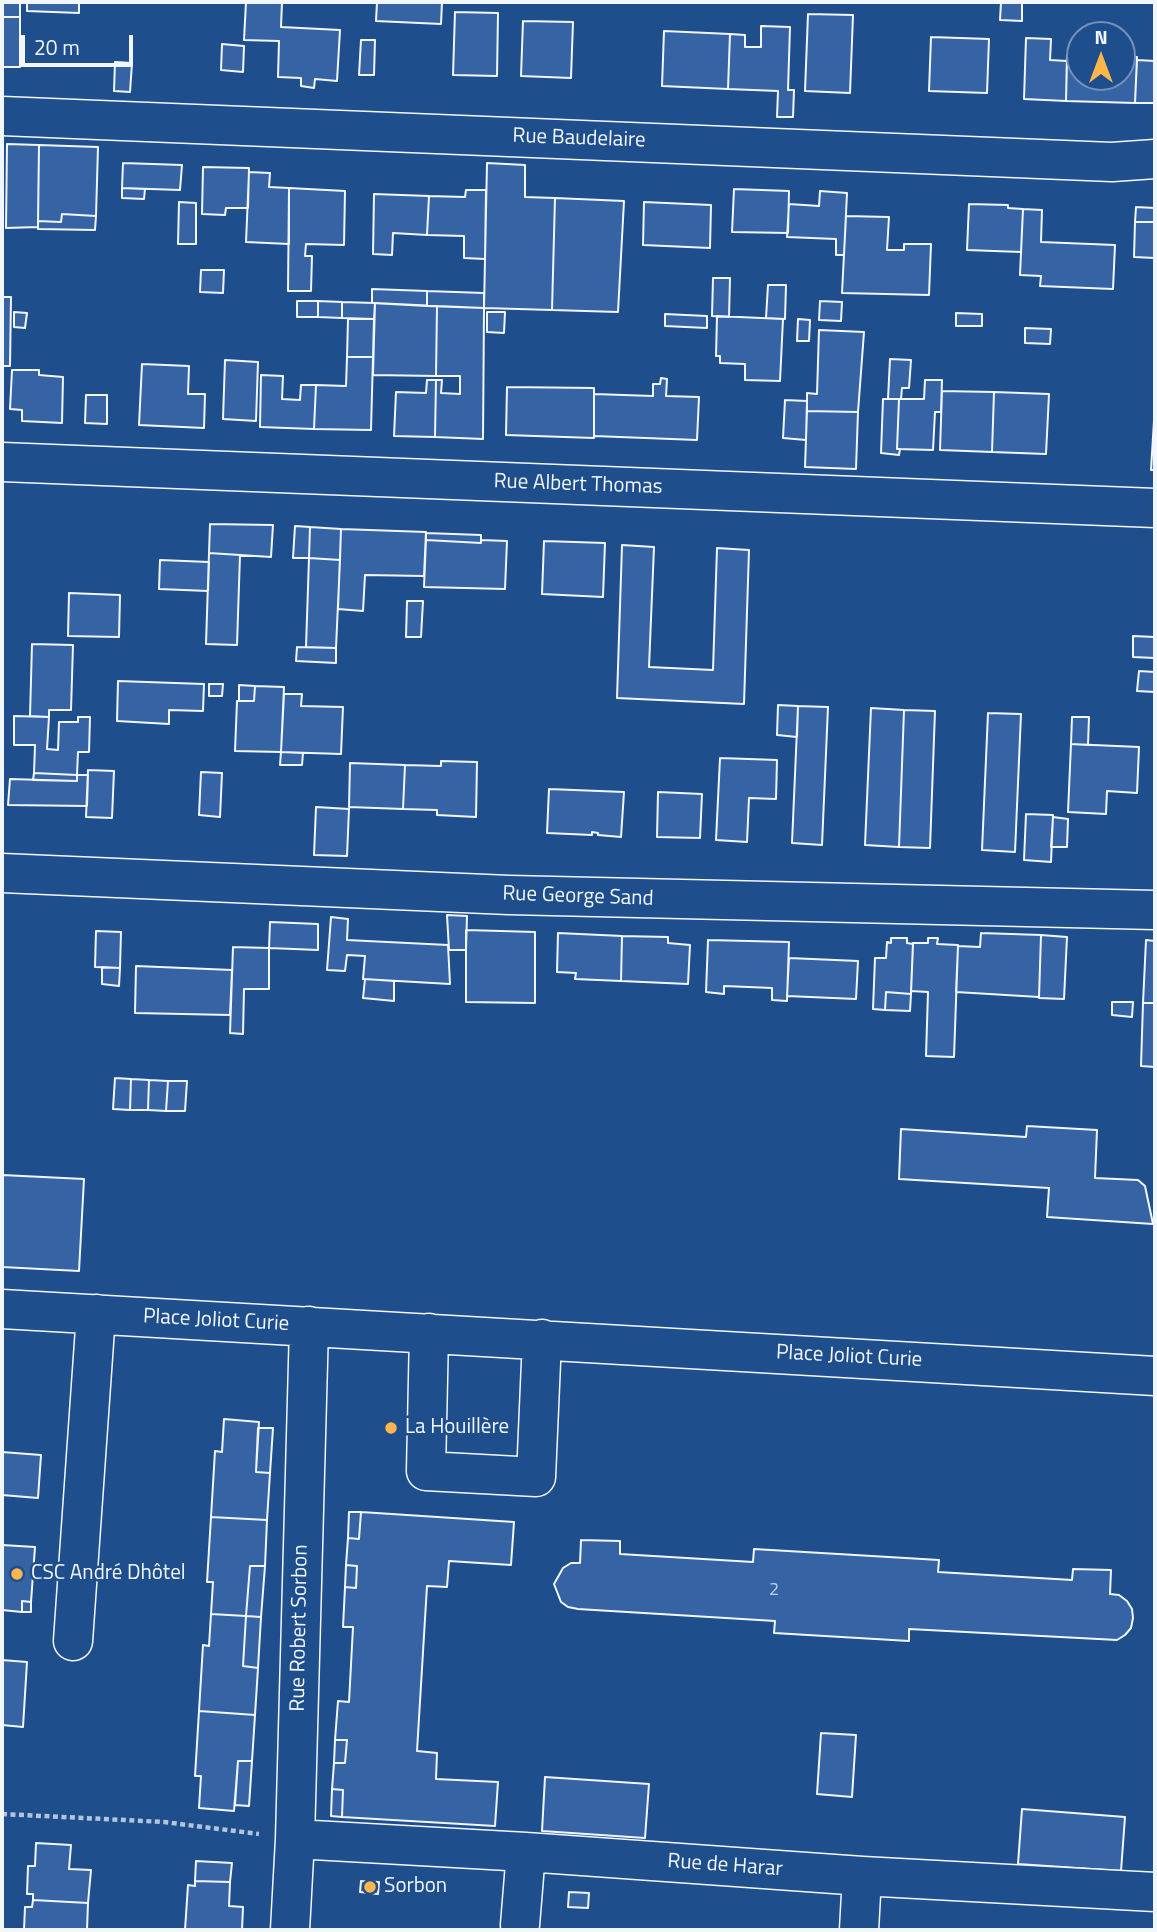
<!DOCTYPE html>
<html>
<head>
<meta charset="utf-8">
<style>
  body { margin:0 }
  #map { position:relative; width:1157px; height:1932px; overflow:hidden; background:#1f4e8c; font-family:"Titillium Web",sans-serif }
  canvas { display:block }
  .frame { position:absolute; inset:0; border:4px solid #f2f6ff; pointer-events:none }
  .north { position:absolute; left:1066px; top:21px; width:70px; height:70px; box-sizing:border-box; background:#1f4e8c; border:2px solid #7391ba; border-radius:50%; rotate:0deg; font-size:19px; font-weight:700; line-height:28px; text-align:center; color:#f2f6ff }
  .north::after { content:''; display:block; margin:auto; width:24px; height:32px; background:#ffb74d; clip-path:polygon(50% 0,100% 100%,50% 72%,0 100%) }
  .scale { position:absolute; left:21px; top:35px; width:112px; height:32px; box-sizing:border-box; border:4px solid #f2f6ff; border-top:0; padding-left:9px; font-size:21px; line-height:24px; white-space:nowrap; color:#f2f6ff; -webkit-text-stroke:5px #1f4e8c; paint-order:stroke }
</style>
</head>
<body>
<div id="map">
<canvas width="1157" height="1932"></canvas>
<div class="frame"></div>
<div class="north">N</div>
<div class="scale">20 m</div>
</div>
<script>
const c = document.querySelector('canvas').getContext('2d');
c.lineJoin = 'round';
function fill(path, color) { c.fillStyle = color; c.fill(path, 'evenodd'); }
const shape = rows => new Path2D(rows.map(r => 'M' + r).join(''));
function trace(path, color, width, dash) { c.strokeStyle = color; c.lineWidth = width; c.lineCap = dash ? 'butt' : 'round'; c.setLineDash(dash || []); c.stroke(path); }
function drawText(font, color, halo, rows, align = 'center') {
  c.font = font + ' "Titillium Web",sans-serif'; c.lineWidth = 5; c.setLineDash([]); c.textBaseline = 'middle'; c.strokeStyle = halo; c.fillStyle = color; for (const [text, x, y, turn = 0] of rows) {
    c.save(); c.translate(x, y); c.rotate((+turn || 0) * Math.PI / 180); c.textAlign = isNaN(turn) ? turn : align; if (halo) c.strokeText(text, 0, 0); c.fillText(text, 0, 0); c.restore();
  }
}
const building = shape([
  [2,2,20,2,20,17,2,17,2,2],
  [27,2,79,2,79,13,27,11,27,2],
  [246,2,282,2,281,27,340,30,337,81,315,79,314,88,301,86,301,78,278,77,279,41,244,40,246,2],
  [377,2,442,2,441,24,376,21,377,2],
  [1001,2,1022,2,1022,21,1000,20,1001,2],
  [455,12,498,13,497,76,453,75,455,12],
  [808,14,853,15,850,93,805,91,808,14],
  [2,17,20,17,20,67,2,67,2,17],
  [523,21,573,22,571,78,521,76,523,21],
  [761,26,790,27,788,90,794,90,793,117,777,117,778,91,728,89,730,34,745,35,745,47,761,47,761,26],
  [664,31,730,34,728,89,662,86,664,31],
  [931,37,989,39,987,93,929,91,931,37],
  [1026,38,1051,39,1050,60,1067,61,1066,101,1024,99,1026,38],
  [361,40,375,40,374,75,359,75,361,40],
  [222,44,244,46,243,72,221,70,222,44],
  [1067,55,1080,56,1080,77,1122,77,1122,57,1137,57,1135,103,1066,101,1067,55],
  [1137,60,1155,61,1155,103,1135,103,1137,60],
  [115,62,132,63,130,92,114,91,115,62],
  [7,144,39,145,38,227,6,228,7,144],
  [39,145,98,147,96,216,62,214,61,222,38,221,39,145],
  [123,163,182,165,180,190,122,188,123,163],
  [487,163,525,165,525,197,555,198,552,310,484,308,487,163],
  [203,167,249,168,248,208,226,208,225,215,202,214,203,167],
  [249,172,270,173,269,187,289,188,289,244,246,242,249,172],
  [122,188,145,189,144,199,122,198,122,188],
  [289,188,345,191,344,245,306,244,305,256,312,256,311,291,288,291,289,188],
  [734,189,789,191,788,233,732,232,734,189],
  [466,190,486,190,485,259,464,258,464,236,427,235,429,196,465,197,466,190],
  [820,191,847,193,844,255,836,255,836,239,787,237,789,204,819,206,820,191],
  [374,194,429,196,427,235,393,233,392,255,373,254,374,194],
  [555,198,624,201,618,312,552,310,555,198],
  [179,202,196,203,196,244,178,244,179,202],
  [644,202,711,205,710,248,643,245,644,202],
  [969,204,1008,205,1008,208,1023,209,1021,252,967,250,969,204],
  [1136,207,1155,208,1155,222,1135,222,1136,207],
  [1023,209,1042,210,1041,242,1115,245,1113,289,1040,286,1041,276,1020,275,1023,209],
  [62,214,96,216,95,230,38,229,38,221,61,222,62,214],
  [846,216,889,217,887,250,904,250,904,244,931,244,929,295,842,293,846,216],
  [1135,222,1155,222,1155,258,1134,257,1135,222],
  [201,270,224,270,223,293,200,292,201,270],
  [713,278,730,278,729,317,712,316,713,278],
  [768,285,786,285,785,319,766,318,768,285],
  [372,289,427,291,427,306,372,303,372,289],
  [427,291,484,293,484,308,427,306,427,291],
  [2,297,11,297,10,366,2,366,2,297],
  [297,301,318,301,318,317,297,317,297,301],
  [318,301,342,302,342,318,318,317,318,301],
  [820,301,842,302,841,321,819,320,820,301],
  [342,302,375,303,374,319,342,318,342,302],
  [375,303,437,306,436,376,373,375,375,303],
  [437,306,484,308,483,439,435,437,436,380,442,380,441,393,460,394,460,376,436,376,437,306],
  [14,312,27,313,25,328,14,327,14,312],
  [487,312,505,312,504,333,487,332,487,312],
  [956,313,982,314,982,326,956,326,956,313],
  [665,314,707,316,707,328,665,326,665,314],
  [717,316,783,319,780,381,745,380,745,364,720,363,720,356,716,356,717,316],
  [348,319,374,319,373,357,347,357,348,319],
  [798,319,810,320,809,341,797,341,798,319],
  [1025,328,1051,329,1050,344,1025,343,1025,328],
  [819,330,864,332,858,412,807,411,807,393,817,394,819,330],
  [347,357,373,357,371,430,314,429,316,385,346,386,347,357],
  [890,359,911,360,909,388,902,388,901,399,888,399,890,359],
  [225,360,258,362,256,421,223,419,225,360],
  [142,364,189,366,188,394,205,394,204,428,139,425,142,364],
  [12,370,39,370,39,375,63,377,62,423,22,421,22,410,10,409,12,370],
  [261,375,283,376,282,399,300,400,301,385,316,385,314,429,260,427,261,375],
  [661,378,667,379,666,396,699,397,697,440,594,436,594,394,653,396,653,384,660,384,661,378],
  [427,380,436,380,435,437,394,436,396,392,426,393,427,380],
  [925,380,942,380,941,412,935,412,933,450,897,449,899,399,924,399,925,380],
  [507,387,594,388,594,438,506,435,507,387],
  [942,391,994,392,992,452,940,450,942,391],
  [994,392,1049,394,1046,454,992,452,994,392],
  [86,395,107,395,107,424,85,423,86,395],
  [883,399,899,399,897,449,900,449,899,455,881,453,883,399],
  [785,400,807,401,806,440,783,438,785,400],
  [1155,404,1155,470,1151,470,1155,404],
  [807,411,858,412,856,469,805,467,807,411],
  [210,524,273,525,271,557,209,553,210,524],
  [295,526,310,527,309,558,293,558,295,526],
  [310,527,341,529,340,560,309,558,310,527],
  [341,529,426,532,424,576,365,575,363,611,338,609,341,529],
  [426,533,481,535,481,543,426,540,426,533],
  [426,540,481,543,481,540,507,541,505,589,424,587,426,540],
  [544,541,605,543,603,597,542,594,544,541],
  [622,545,654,547,649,667,713,670,717,548,749,550,744,704,617,698,622,545],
  [209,553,240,555,237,645,206,644,209,553],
  [309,558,340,560,336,648,306,647,309,558],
  [160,560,209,562,208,591,159,589,160,560],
  [69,593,120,595,119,637,68,636,69,593],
  [407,601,423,601,421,637,406,637,407,601],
  [1133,636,1155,637,1155,658,1133,657,1133,636],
  [32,644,73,645,71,710,49,710,49,717,30,716,32,644],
  [297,647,336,648,336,663,296,661,297,647],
  [1139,671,1155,672,1155,692,1137,691,1139,671],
  [118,681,204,684,203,711,169,710,169,724,117,721,118,681],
  [209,684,223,684,222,696,209,696,209,684],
  [239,685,255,686,254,701,239,701,239,685],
  [255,686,284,687,281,752,235,751,237,701,254,701,255,686],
  [284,694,302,694,301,706,343,707,341,754,281,752,284,694],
  [778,705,798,706,797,737,777,735,778,705],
  [798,706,828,707,822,845,792,843,798,706],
  [871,708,904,710,899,847,865,845,871,708],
  [904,710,935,711,930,848,899,847,904,710],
  [988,713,1021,714,1015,852,982,850,988,713],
  [14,716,49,717,47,749,58,750,59,722,78,722,78,717,90,717,89,752,78,752,77,775,34,773,35,745,14,745,14,716],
  [1072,717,1089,717,1088,745,1071,744,1072,717],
  [1071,744,1139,747,1137,793,1107,791,1106,814,1068,812,1071,744],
  [281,752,303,753,302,765,280,765,281,752],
  [720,758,777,760,776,799,749,798,747,842,716,840,720,758],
  [441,761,477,762,476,817,437,815,437,810,403,809,405,765,441,766,441,761],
  [350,763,405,765,403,809,349,807,350,763],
  [88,770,114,771,112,818,86,817,88,770],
  [201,772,222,773,220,817,199,815,201,772],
  [34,773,77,775,77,781,33,780,34,773],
  [77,775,88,775,87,806,8,805,10,779,77,781,77,775],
  [549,789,624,792,621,837,598,835,598,833,592,832,592,835,547,833,549,789],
  [658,792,702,794,700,838,657,837,658,792],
  [316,807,349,809,347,856,314,855,316,807],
  [1026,814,1053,815,1051,862,1024,860,1026,814],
  [1053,817,1068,819,1067,847,1051,847,1053,817],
  [447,915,467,916,466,950,449,950,447,915],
  [331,917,348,919,347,940,448,945,450,984,363,979,365,956,347,955,345,971,327,970,331,917],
  [270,922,318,924,318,950,269,948,270,922],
  [466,930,535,932,535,1003,466,1002,466,930],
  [96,931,121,932,120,968,95,967,96,931],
  [558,933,622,936,621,981,575,979,576,973,557,972,558,933],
  [981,933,1041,935,1039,997,956,992,958,946,980,947,981,933],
  [1041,935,1067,937,1064,999,1039,998,1041,935],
  [622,936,668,937,668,943,690,945,688,984,621,981,622,936],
  [891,938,907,938,907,943,913,944,911,994,886,992,885,1010,873,1009,875,958,886,958,887,942,891,943,891,938],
  [928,938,938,938,937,944,958,945,954,1057,926,1056,928,992,911,991,913,943,928,943,928,938],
  [708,940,789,942,787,1001,772,1000,772,988,724,986,724,994,706,992,708,940],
  [1146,940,1155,941,1155,1003,1143,1003,1146,940],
  [233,947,269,948,269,989,244,989,243,1034,230,1033,233,947],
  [789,958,858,961,856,999,787,996,789,958],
  [136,966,232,970,230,1015,135,1013,136,966],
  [102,967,120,968,119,986,102,984,102,967],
  [365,979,394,981,394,1001,363,998,365,979],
  [886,992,911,994,910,1011,885,1010,886,992],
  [1112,1002,1133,1002,1132,1017,1112,1015,1112,1002],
  [1143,1003,1155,1003,1155,1067,1141,1066,1143,1003],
  [115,1078,131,1079,130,1110,113,1109,115,1078],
  [131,1079,149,1080,148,1110,130,1110,131,1079],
  [149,1080,168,1081,166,1111,148,1110,149,1080],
  [168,1081,187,1081,185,1111,166,1111,168,1081],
  [1027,1126,1097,1130,1095,1178,1138,1180,1145,1186,1153,1224,1047,1217,1049,1188,899,1179,901,1129,1026,1137,1027,1126],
  [2,1175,84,1179,79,1271,2,1267,2,1175],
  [224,1419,259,1422,256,1472,270,1473,267,1520,211,1517,215,1451,222,1452,224,1419],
  [258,1428,273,1428,270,1473,256,1472,258,1428],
  [2,1452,41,1455,38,1498,2,1495,2,1452],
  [349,1512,361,1512,359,1539,348,1538,349,1512],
  [361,1512,514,1522,511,1565,449,1561,447,1587,427,1586,417,1751,437,1753,436,1779,498,1782,495,1826,342,1817,343,1790,332,1789,334,1763,345,1763,347,1740,335,1740,338,1701,349,1702,353,1627,343,1627,345,1587,356,1588,357,1566,346,1565,348,1538,359,1539,361,1512],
  [211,1517,267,1520,265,1566,250,1566,246,1616,211,1614,213,1582,207,1582,211,1517],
  [581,1540,620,1541,620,1554,753,1562,754,1549,939,1560,938,1572,1072,1580,1073,1569,1111,1570,1110,1594,1119,1595,1127,1601,1132,1609,1133,1618,1131,1628,1125,1635,1117,1640,909,1629,909,1641,774,1633,775,1621,578,1609,568,1607,561,1602,554,1584,563,1568,571,1563,580,1563,581,1540],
  [2,1545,35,1547,31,1602,22,1601,22,1612,2,1610,2,1545],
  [346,1565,357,1566,356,1588,345,1587,346,1565],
  [250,1566,265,1566,261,1617,246,1616,250,1566],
  [22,1601,31,1602,31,1612,22,1612,22,1601],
  [211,1614,246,1616,243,1666,258,1668,255,1715,199,1711,203,1645,209,1646,211,1614],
  [246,1616,261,1617,258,1668,243,1666,246,1616],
  [2,1660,27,1662,23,1727,2,1725,2,1660],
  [199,1711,255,1715,252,1761,238,1761,234,1811,199,1808,201,1776,195,1776,199,1711],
  [821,1733,856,1735,852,1797,817,1794,821,1733],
  [335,1740,347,1740,345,1763,334,1763,335,1740],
  [238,1761,252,1761,249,1806,235,1805,238,1761],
  [545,1777,649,1784,645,1838,542,1831,545,1777],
  [332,1789,343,1790,342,1817,331,1816,332,1789],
  [1022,1809,1125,1817,1121,1871,1018,1864,1022,1809],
  [36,1843,71,1845,69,1869,91,1870,88,1903,33,1900,33,1894,27,1894,28,1866,35,1866,36,1843],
  [196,1861,232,1863,230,1882,195,1881,196,1861],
  [195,1881,230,1882,229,1906,243,1907,242,1930,185,1930,188,1885,195,1886,195,1881],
  [361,1881,379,1882,378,1894,360,1892,361,1881],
  [569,1892,589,1893,588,1908,568,1907,569,1892],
  [33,1900,88,1903,87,1930,24,1930,25,1907,32,1907,33,1900]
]);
fill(building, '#3563a3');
trace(building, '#f2f6ff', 2);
const minor = shape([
  [2,116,1112,162,1155,159],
  [2,462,1155,508],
  [2,873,509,895,1155,910],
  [2,1309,1155,1376],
  [429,1333,426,1471,536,1477,542,1339],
  [73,1641,96,1314],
  [295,1839,526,1852,862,1876,1155,1892],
  [520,1925,526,1852],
  [290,1930,295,1839,309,1326],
  [859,1930,862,1876]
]);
trace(minor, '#f2f6ff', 41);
trace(shape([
  [2,1814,164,1822,259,1834]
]), '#b3c4dc', 4.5, [5, 3.5]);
trace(minor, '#1f4e8c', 38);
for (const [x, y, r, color] of [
  [391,1428,7,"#ffb74d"],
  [17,1574,7,"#ffb74d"],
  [370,1887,7,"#ffb74d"]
]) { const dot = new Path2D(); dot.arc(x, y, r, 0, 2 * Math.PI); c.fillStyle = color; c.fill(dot); trace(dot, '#1f4e8c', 2.5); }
drawText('18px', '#c3d1e8', null, [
  ["2",774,1591]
]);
drawText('21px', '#f2f6ff', '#1f4e8c', [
  ["Rue Baudelaire",579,139,2],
  ["Rue Albert Thomas",578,485,2],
  ["Rue George Sand",578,897,2],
  ["Place Joliot Curie",216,1321,3],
  ["Place Joliot Curie",849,1357,3],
  ["Rue Robert Sorbon",300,1628,-89],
  ["Rue de Harar",725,1866,4]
]);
drawText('21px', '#f2f6ff', '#1f4e8c', [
  ["La Houillère",405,1428],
  ["CSC André Dhôtel",31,1574],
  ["Sorbon",384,1887]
], 'left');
</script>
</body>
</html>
